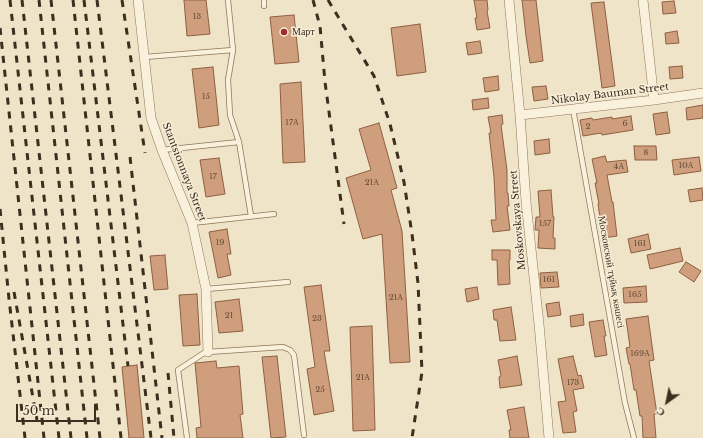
<!DOCTYPE html>
<html>
<head>
<meta charset="utf-8">
<style>
  body { margin:0 }
  #map { position:relative; width:703px; height:438px; overflow:hidden; background:#f0e4c8; font-family:"Libre Baskerville",serif }
  canvas { display:block }
  .north { position:absolute; left:647px; top:382px; width:40px; height:40px; -webkit-text-stroke:3px #f7eed8; paint-order:stroke; rotate:213deg; font-size:11px; font-weight:700; line-height:16px; text-align:center; color:#3d2e20 }
  .north::after { content:''; display:block; margin:auto; width:14px; height:18px; background:#3d2e20; clip-path:polygon(50% 0,100% 100%,50% 72%,0 100%) }
  .scale { position:absolute; left:16px; top:404px; width:80px; height:18px; box-sizing:border-box; border:2px solid #3d2e20; border-top:0; padding-left:5px; font-size:12px; line-height:14px; white-space:nowrap; color:#3d2e20; -webkit-text-stroke:3px #f7eed8; paint-order:stroke }
</style>
</head>
<body>
<div id="map">
<canvas width="703" height="438"></canvas>
<div class="north">С</div>
<div class="scale">50 m</div>
</div>
<script>
const c = document.querySelector('canvas').getContext('2d');
c.lineJoin = 'round';
function fill(path, color) { c.fillStyle = color; c.fill(path, 'evenodd'); }
const shape = rows => new Path2D(rows.map(r => 'M' + r).join(''));
function trace(path, color, width, dash) { c.strokeStyle = color; c.lineWidth = width; c.lineCap = dash ? 'butt' : 'round'; c.setLineDash(dash || []); c.stroke(path); }
function drawText(font, color, halo, rows, align = 'center') {
  c.font = font + ' "Libre Baskerville",serif'; c.lineWidth = 3; c.setLineDash([]); c.textBaseline = 'middle'; c.strokeStyle = halo; c.fillStyle = color; for (const [text, x, y, turn = 0] of rows) {
    c.save(); c.translate(x, y); c.rotate((+turn || 0) * Math.PI / 180); c.textAlign = isNaN(turn) ? turn : align; if (halo) c.strokeText(text, 0, 0); c.fillText(text, 0, 0); c.restore();
  }
}
const building = shape([
  [184,0,206,0,210,34,187,36,184,0],
  [474,0,487,0,488,10,487,11,490,28,477,30,475,18,477,18,474,0],
  [522,0,536,0,543,61,530,63,526,36,522,0],
  [674,1,676,13,663,14,662,2,674,1],
  [604,2,615,86,602,88,591,3,604,2],
  [294,15,299,62,275,64,270,17,294,15],
  [420,24,426,72,397,76,391,28,420,24],
  [677,31,679,43,666,44,665,33,677,31],
  [480,41,482,53,468,55,466,43,480,41],
  [682,66,683,78,670,79,669,67,682,66],
  [213,67,219,125,199,128,192,69,213,67],
  [498,76,499,90,485,92,483,78,498,76],
  [301,82,305,162,283,163,280,84,301,82],
  [546,86,548,99,534,101,532,87,546,86],
  [488,98,489,108,473,110,472,100,488,98],
  [703,105,703,118,687,120,686,108,703,105],
  [667,112,670,133,656,135,653,114,667,112],
  [502,115,503,124,501,125,507,170,507,193,508,193,509,206,507,206,510,230,493,232,491,220,496,220,494,177,489,133,491,133,488,117,502,115],
  [631,116,633,130,602,135,601,133,583,136,580,120,592,118,593,120,612,117,612,119,631,116],
  [379,123,397,188,391,190,402,231,410,362,390,363,382,234,363,239,346,178,371,170,359,129,379,123],
  [549,139,550,153,535,155,534,141,549,139],
  [634,146,656,146,657,160,635,160,634,146],
  [605,156,607,162,626,160,628,172,607,175,612,202,613,202,617,236,603,238,598,204,599,204,595,183,597,183,592,159,605,156],
  [699,157,701,171,674,175,672,160,699,157],
  [219,158,225,194,206,197,200,160,219,158],
  [702,188,703,200,690,202,688,190,702,188],
  [551,190,553,217,554,217,553,238,555,238,555,249,538,248,539,230,535,230,536,217,540,217,538,191,551,190],
  [227,229,231,254,227,254,231,275,218,278,209,232,227,229],
  [648,234,651,249,631,253,628,239,648,234],
  [680,248,683,261,650,269,647,255,680,248],
  [492,250,510,250,510,260,509,260,510,284,498,285,497,260,492,260,492,250],
  [165,255,168,289,154,290,150,256,165,255],
  [686,262,701,271,694,282,679,272,686,262],
  [557,272,559,287,541,288,540,273,557,272],
  [321,285,330,351,324,351,334,411,314,415,307,369,315,367,304,287,321,285],
  [646,286,647,302,624,303,623,288,646,286],
  [477,287,479,299,467,302,465,289,477,287],
  [197,294,200,345,183,346,179,295,197,294],
  [239,299,243,331,219,333,215,302,239,299],
  [559,302,561,315,548,317,546,304,559,302],
  [511,307,516,340,500,341,497,320,494,320,493,310,511,307],
  [583,314,584,325,571,327,570,316,583,314],
  [648,316,654,360,649,361,657,414,654,414,656,438,643,438,642,416,640,416,636,390,634,390,630,364,629,364,626,348,630,347,626,319,648,316],
  [603,320,606,336,604,336,607,355,595,357,589,322,603,320],
  [372,326,375,430,353,431,350,327,372,326],
  [277,356,286,437,271,438,262,357,277,356],
  [517,356,522,385,500,388,499,377,501,376,498,360,517,356],
  [573,356,578,376,581,375,584,388,573,390,577,411,573,412,576,432,563,433,558,402,566,401,558,359,573,356],
  [216,361,217,368,239,366,243,414,240,415,243,438,197,438,196,428,201,427,195,363,216,361],
  [137,365,144,438,129,438,122,367,137,365],
  [524,407,529,438,510,438,509,430,511,430,507,410,524,407]
]);
fill(building, '#cf9f7d');
trace(building, '#8d5f41', 1);
const lane = shape([
  [228,0,233,50,228,80,230,115,239,142,251,216],
  [264,0,264,6],
  [145,57,233,50],
  [573,109,625,403,634,438],
  [162,150,239,142],
  [192,223,274,214],
  [206,289,288,282],
  [187,438,178,370,204,353,208,352,283,347,290,350,294,355,304,435]
]);
const street = shape([
  [138,0,151,118,162,150,192,223,206,289,208,352],
  [509,0,520,115,526,202,539,324,549,438],
  [643,0,654,100],
  [520,115,654,100,703,93]
]);
trace(lane, '#8d765c', 6);
trace(street, '#8d765c', 10);
trace(lane, '#faf1dc', 4.5);
trace(street, '#faf1dc', 9);
trace(shape([
  [10,0,59,438],
  [22,0,71,438],
  [39,0,87,438],
  [51,0,100,438],
  [73,0,121,438],
  [84,0,128,366],
  [97,0,151,438],
  [122,0,145,153],
  [313,0,320,26,325,82,344,224],
  [328,0,374,76,390,124,404,182,412,234,418,283,422,372,412,438],
  [0,28,44,438],
  [130,157,162,438],
  [0,209,9,299,25,438],
  [14,292,37,420],
  [168,373,174,438]
]), '#3d2e20', 3, [7, 7]);
for (const [x, y, r, color] of [
  [284,32,4,"#9e2a2b"]
]) { const dot = new Path2D(); dot.arc(x, y, r, 0, 2 * Math.PI); c.fillStyle = color; c.fill(dot); trace(dot, '#f7eed8', 1.5); }
drawText('8px', '#624a37', null, [
  ["13",197,17],
  ["15",206,97],
  ["17А",292,123],
  ["6",625,124],
  ["2",588,127],
  ["8",646,153],
  ["10А",686,166],
  ["4А",619,167],
  ["17",213,177],
  ["21А",372,183],
  ["157",545,224],
  ["19",220,243],
  ["161",640,244],
  ["161",549,280],
  ["165",635,295],
  ["21А",396,298],
  ["21",229,316],
  ["23",317,319],
  ["169А",640,354],
  ["21А",363,378],
  ["173",573,383],
  ["25",320,390]
]);
drawText('10px', '#3d2e20', '#f7eed8', [
  ["Март",292,32]
], 'left');
drawText('10px', '#3d2e20', '#f7eed8', [
  ["Nikolay Bauman Street",610,94,-7],
  ["Stantsionnaya Street",184,172,69],
  ["Moskovskaya Street",518,220,-95],
  ["Московский тұйық көшесі",611,272,80]
]);
</script>
</body>
</html>
